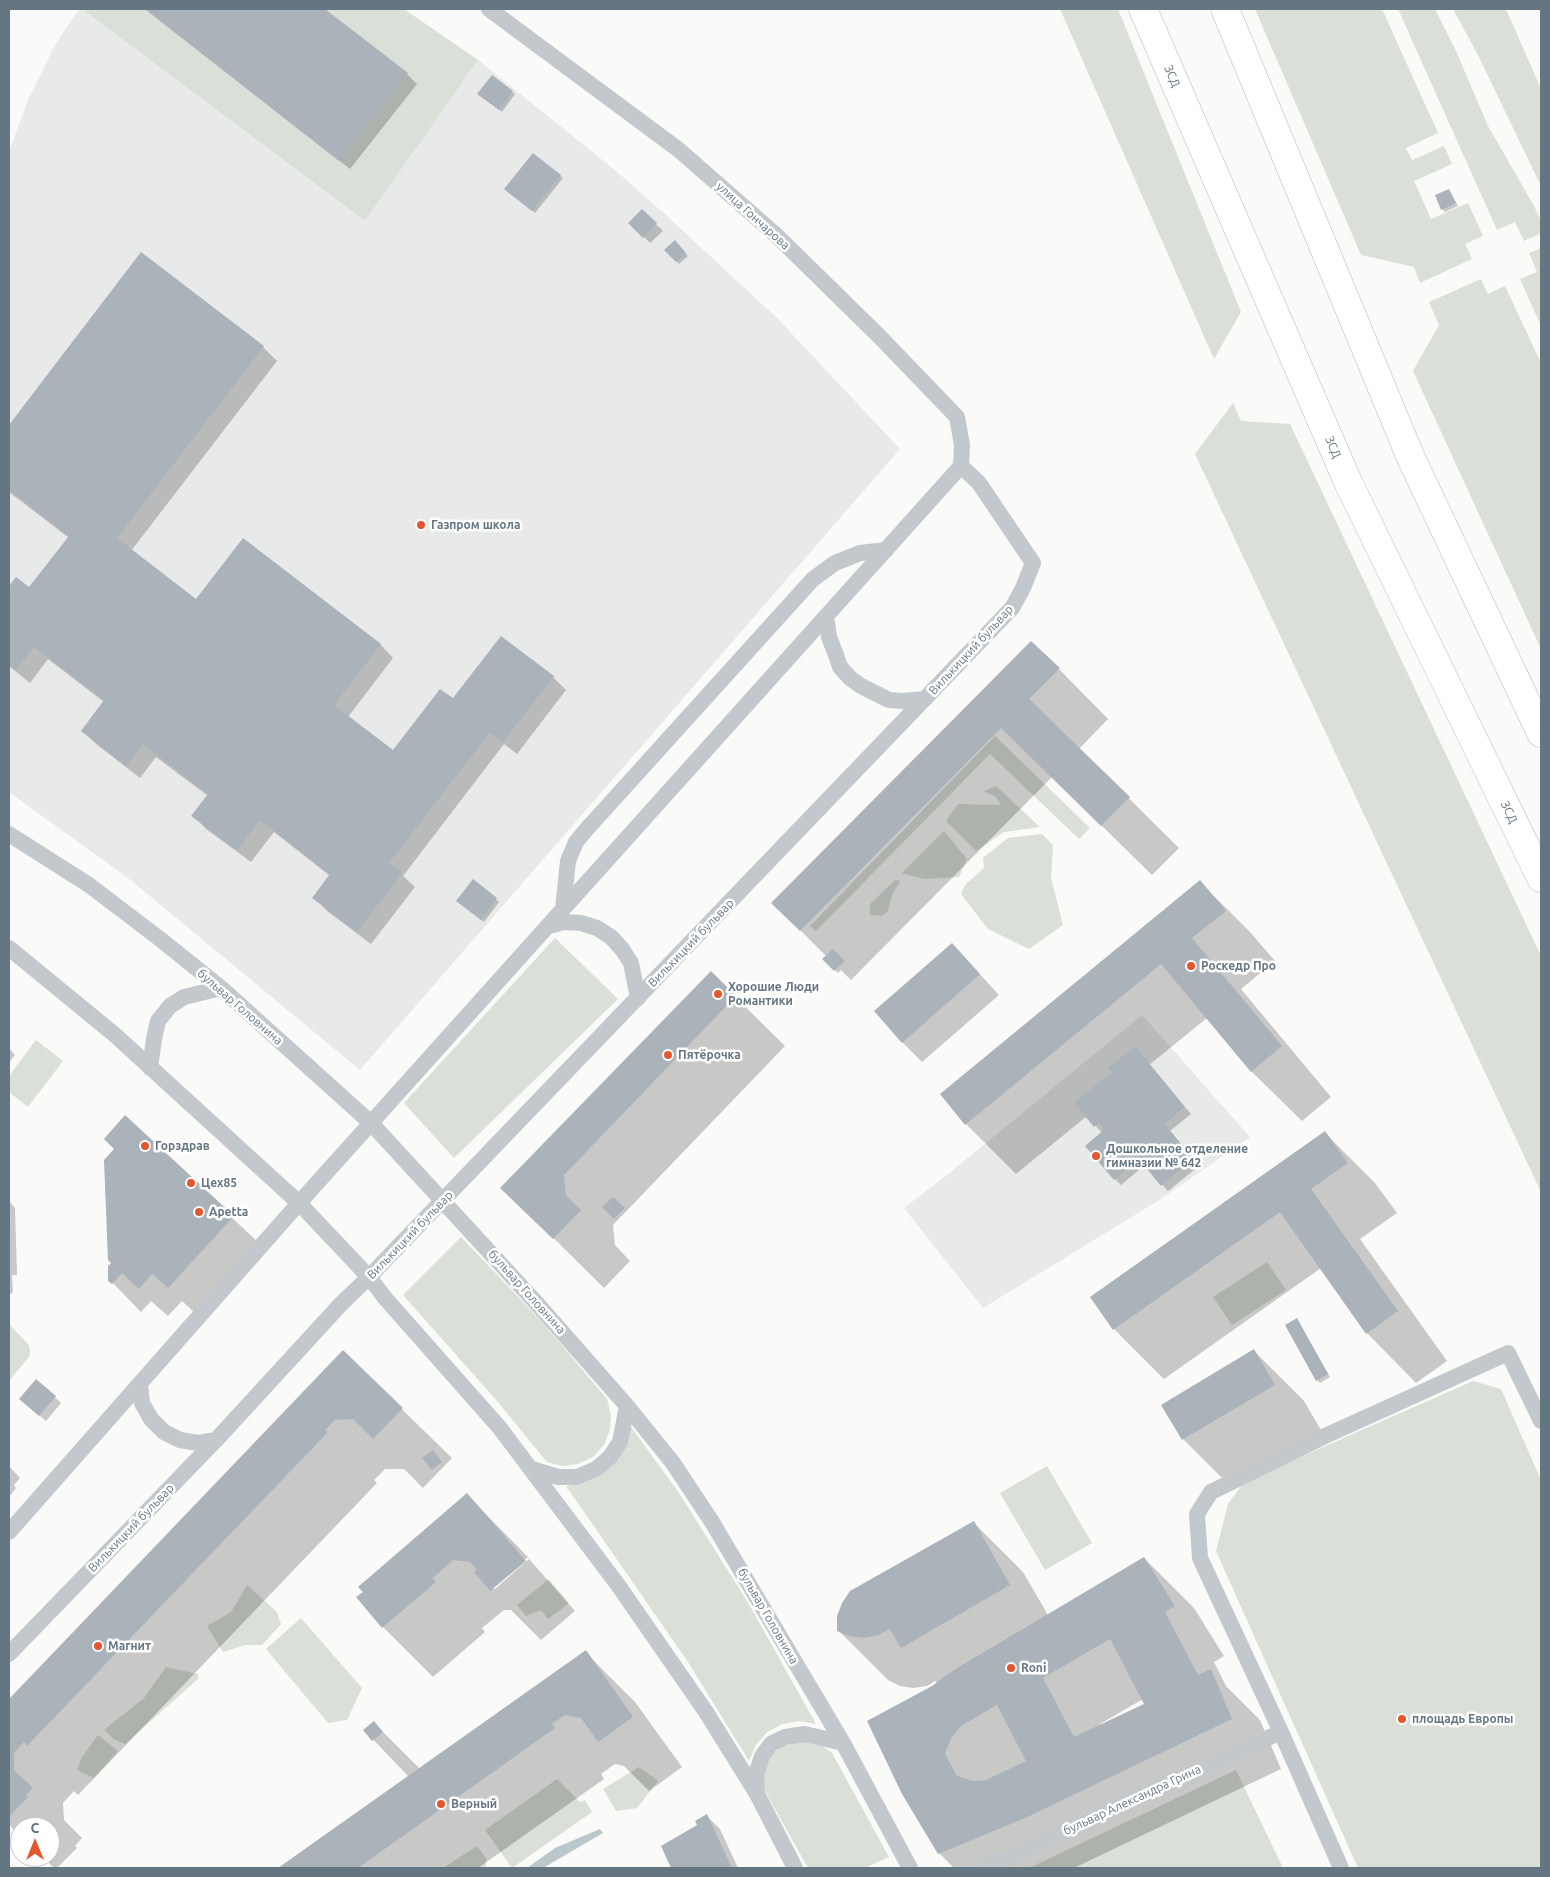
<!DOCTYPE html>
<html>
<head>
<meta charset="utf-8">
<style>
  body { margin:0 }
  #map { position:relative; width:1550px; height:1877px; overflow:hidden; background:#fafaf8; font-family:Ubuntu,sans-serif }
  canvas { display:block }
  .frame { position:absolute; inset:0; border:10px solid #657683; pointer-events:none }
  .north { position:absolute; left:10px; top:1817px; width:50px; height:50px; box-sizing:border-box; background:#fff; border:1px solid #c1c8cd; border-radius:50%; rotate:0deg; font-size:14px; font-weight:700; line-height:20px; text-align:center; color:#657683 }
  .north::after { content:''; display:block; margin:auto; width:18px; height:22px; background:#e4572e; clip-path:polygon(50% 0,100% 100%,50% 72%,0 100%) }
</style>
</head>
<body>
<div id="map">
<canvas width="1550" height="1877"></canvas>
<div class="frame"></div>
<div class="north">С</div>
</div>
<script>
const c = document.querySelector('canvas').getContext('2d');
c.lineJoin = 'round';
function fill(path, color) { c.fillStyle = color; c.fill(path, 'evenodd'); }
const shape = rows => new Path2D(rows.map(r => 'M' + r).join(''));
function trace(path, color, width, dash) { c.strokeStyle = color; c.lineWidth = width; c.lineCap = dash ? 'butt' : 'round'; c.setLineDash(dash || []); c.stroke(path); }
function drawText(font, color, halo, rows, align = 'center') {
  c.font = font + ' Ubuntu,sans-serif'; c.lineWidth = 5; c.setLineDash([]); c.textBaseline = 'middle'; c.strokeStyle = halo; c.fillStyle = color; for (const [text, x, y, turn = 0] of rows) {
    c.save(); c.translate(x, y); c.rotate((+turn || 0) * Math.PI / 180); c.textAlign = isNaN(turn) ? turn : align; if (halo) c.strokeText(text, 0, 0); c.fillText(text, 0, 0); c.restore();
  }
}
fill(shape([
  [79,9,82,9,365,221,478,60,616,171,666,215,778,319,900,449,360,1070,128,878,9,792,9,151,28,100,55,45],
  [1142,1015,1250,1137,1161,1199,983,1308,904,1208,947,1175]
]), '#e8e9e9');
fill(shape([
  [82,9,404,9,478,60,365,221],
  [1060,9,1118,9,1241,312,1214,359],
  [1255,9,1382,9,1438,133,1406,148,1412,160,1444,146,1452,164,1414,181,1431,219,1468,203,1483,236,1465,244,1472,259,1420,283,1414,267,1361,255],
  [1398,9,1435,9,1456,51,1488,126,1534,206,1541,221,1541,233,1524,241,1515,222,1497,230],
  [1453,9,1506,9,1541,89,1541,186,1478,55],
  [1541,248,1541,326,1520,279,1537,272,1529,253],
  [1481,279,1488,294,1505,286,1541,363,1541,649,1413,371,1439,325,1429,302],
  [1233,403,1241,421,1290,424,1541,956,1541,1192,1195,454],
  [995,736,1090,828,1079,839,990,754,816,931,810,926],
  [996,786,1040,827,1004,832,976,851,946,821,958,804,1001,805,996,797,984,791],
  [944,831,967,859,959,877,924,879,902,873],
  [1042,834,1053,845,1051,878,1063,925,1029,949,988,929,961,894,965,885,984,868,983,858,1008,838],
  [895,880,900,881,892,895,888,911,882,916,870,915,870,904],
  [555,938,618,999,454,1158,404,1103],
  [36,1040,63,1061,28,1107,9,1092,9,1076],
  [461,1237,544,1324,607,1399,611,1415,610,1430,604,1445,593,1457,578,1464,563,1466,547,1462,497,1401,403,1295],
  [1267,1262,1286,1290,1232,1325,1213,1297],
  [9,1324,29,1345,30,1352,29,1357,9,1381],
  [1473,1381,1501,1389,1541,1480,1541,1868,1358,1868,1216,1551,1228,1504,1244,1482],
  [631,1427,679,1493,747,1601,816,1724,799,1721,782,1724,767,1732,756,1745,749,1761,688,1662,566,1486,584,1483,601,1475],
  [1047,1466,1092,1543,1045,1570,1000,1493],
  [549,1579,569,1603,548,1619,541,1610,526,1616,517,1605],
  [247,1585,277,1612,281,1624,262,1645,245,1645,223,1652,207,1626,231,1612],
  [301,1618,362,1688,347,1720,328,1723,266,1649],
  [166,1667,198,1674,198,1679,125,1744,114,1739,104,1730,144,1698],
  [98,1735,118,1751,94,1778,77,1770,82,1757],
  [809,1741,821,1745,832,1753,889,1857,865,1868,808,1868,765,1791,763,1778,766,1765,773,1754,783,1746],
  [639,1767,658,1781,637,1808,616,1811,603,1789],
  [1236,1770,1283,1868,1029,1868],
  [557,1779,580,1802,585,1800,592,1812,512,1868,485,1830],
  [477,1846,486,1858,486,1868,443,1868]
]), '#dadfd7');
fill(shape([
  [600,1829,603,1833,543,1868,527,1868,555,1848]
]), '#bbc7cb');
fill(shape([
  [145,9,323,9,407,74,417,84,350,169],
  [512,92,515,94,502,112,482,97],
  [560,176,563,178,535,213,508,192],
  [1449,190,1458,206,1445,212,1442,209],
  [642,210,663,231,650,243,630,223],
  [675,242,688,256,679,264,666,250],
  [141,254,263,347,277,361,131,551,197,601,380,644,393,658,348,717,393,752,453,700,553,677,566,690,517,754,504,744,403,876,415,887,371,944,327,911,314,897,330,876,274,832,251,862,206,829,193,815,208,796,156,757,140,778,96,744,83,731,104,702,48,659,30,683,9,666,9,588,16,578,30,589,69,538,9,492,9,427],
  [1059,669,1108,719,1079,749,1179,848,1152,875,1052,777,851,980,841,970,838,973,824,959,827,957,773,903],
  [473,881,499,902,484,922,460,903],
  [1200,882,1250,932,1275,961,1241,989,1331,1097,1302,1121,1252,1072,1207,1018,1149,1065,1191,1114,1170,1131,1199,1166,1168,1191,1145,1165,1121,1185,1115,1179,1102,1133,1087,1116,1016,1174,966,1124],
  [952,944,999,995,922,1062,902,1042],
  [711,973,785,1046,613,1225,615,1245,630,1261,604,1288,502,1187],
  [9,1048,15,1055,9,1063],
  [125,1117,262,1246,198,1316,182,1301,168,1316,151,1301,141,1312,110,1280,113,1263,115,1149],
  [1325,1133,1375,1183,1397,1213,1360,1239,1447,1361,1416,1383,1367,1333,1321,1268,1164,1379,1114,1329],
  [9,1201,15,1208,17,1275,12,1275,13,1292,9,1296],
  [1297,1320,1330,1377,1320,1383,1317,1380],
  [1254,1351,1304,1401,1324,1435,1233,1489,1183,1439,1163,1405],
  [343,1352,452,1458,423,1488,404,1469,385,1469,374,1480,377,1483,78,1795,74,1791,63,1803,64,1820,82,1838,75,1846,77,1848,57,1868,54,1868,43,1857,50,1857,50,1827,20,1827,20,1835,9,1825,9,1700],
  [55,1397,61,1403,46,1421,27,1405],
  [9,1466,20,1478,14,1485,16,1488,9,1497],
  [467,1495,528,1557,493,1587,495,1589,529,1559,575,1611,541,1640,511,1610,504,1610,482,1628,485,1632,433,1677,383,1627],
  [973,1522,1023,1572,1048,1615,1144,1558,1194,1608,1224,1656,1214,1662,1226,1686,1260,1720,1281,1769,1074,1868,954,1868,939,1853,938,1683,935,1681,927,1686,913,1688,900,1686,888,1680,838,1630],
  [1143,1699,1146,1704,1101,1726,1100,1724],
  [585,1652,635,1702,682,1767,649,1791,624,1766,615,1764,601,1774,604,1779,478,1868,280,1868,409,1777,364,1730,374,1723,420,1769],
  [707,1816,720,1829,738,1868,672,1868,662,1846,699,1826]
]), '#0003');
fill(shape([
  [145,9,325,9,408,73,339,161],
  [492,75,513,91,499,110,477,94],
  [533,153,561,175,532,211,504,189],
  [1449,189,1456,203,1441,210,1435,195],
  [642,209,657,223,643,238,628,223],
  [675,240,686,253,676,262,664,250],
  [141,252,264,346,117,538,196,599,243,538,381,644,334,705,393,750,440,689,453,698,501,636,554,676,503,742,490,732,389,863,402,873,357,932,312,898,330,874,260,820,237,850,191,816,208,794,143,744,126,766,81,731,104,700,34,647,16,670,9,665,9,586,16,577,29,587,69,536,9,490,9,425],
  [1031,641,1060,668,1029,699,1130,797,1101,826,1001,728,800,931,771,903],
  [473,879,497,898,481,920,456,901],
  [1200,880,1226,911,1192,938,1282,1046,1251,1072,1161,964,965,1125,940,1094],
  [952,943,980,974,902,1043,874,1011],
  [833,949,845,961,834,971,822,959],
  [711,971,736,996,564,1175,566,1196,581,1210,553,1239,500,1188],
  [1135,1046,1185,1107,1165,1124,1193,1159,1161,1186,1139,1159,1114,1180,1085,1146,1104,1130,1099,1123,1094,1127,1074,1103,1112,1072,1108,1068],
  [125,1115,234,1216,168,1288,152,1274,139,1289,122,1273,112,1284,108,1281,108,1266,111,1263,108,1260,104,1160,114,1149,104,1139],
  [1325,1131,1348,1163,1311,1189,1398,1311,1366,1334,1280,1212,1113,1330,1090,1297],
  [613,1197,625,1208,614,1219,602,1207],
  [1297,1318,1328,1374,1316,1381,1285,1325],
  [1254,1349,1275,1385,1182,1440,1161,1405],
  [343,1350,403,1408,373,1439,353,1419,335,1420,325,1430,328,1432,27,1746,24,1742,14,1753,14,1770,33,1788,26,1795,28,1797,9,1817,9,1699],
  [36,1379,56,1396,39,1416,19,1399],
  [433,1450,442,1462,432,1470,422,1458],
  [467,1493,526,1561,490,1591,474,1572,477,1570,470,1562,453,1560,433,1578,436,1582,382,1628,356,1597,363,1592,358,1587],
  [974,1521,1010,1585,901,1648,890,1629,876,1636,863,1638,849,1636,837,1631,837,1616,842,1603,850,1591],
  [1144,1557,1175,1606,1165,1612,1198,1675,1211,1669,1232,1719,1023,1819,938,1854,902,1794,867,1721,932,1686,952,1671],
  [1110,1639,1144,1704,1074,1737,1043,1678],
  [997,1705,1026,1761,986,1780,973,1781,957,1776,945,1754,951,1738,961,1726],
  [586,1650,633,1717,598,1742,581,1718,565,1715,552,1724,555,1728,358,1868,278,1868],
  [374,1721,383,1732,372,1741,363,1730],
  [707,1814,732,1868,671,1868,661,1846,697,1825,695,1821]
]), '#aab3b9');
const highway = shape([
  [1143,9,1348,482,1541,878],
  [1225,9,1411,458,1541,733]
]);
trace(highway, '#b4b9bd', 29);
trace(shape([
  [489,9,679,150,776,235,880,337,957,417,962,445,961,466],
  [826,616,829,637,836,655,840,667,850,678,861,686,889,700,903,701,925,699],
  [9,834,89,885,160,939,221,988,371,1123,540,1307,627,1406,673,1463,712,1522,843,1743,910,1868],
  [563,909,568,861,576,842,585,831,813,579,835,563,860,553,886,550],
  [549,926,564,922,581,923,597,928,611,937,622,949,631,963,638,998],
  [9,948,115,1035,299,1203,369,1277,385,1298,499,1427,618,1585,706,1712,757,1794,795,1868],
  [150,1068,154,1039,158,1021,170,1006,184,997,221,988],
  [140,1385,142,1403,151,1419,164,1432,180,1440,198,1443,216,1440],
  [532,1469,558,1477,577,1477,596,1469,610,1457,620,1442,627,1406],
  [9,1532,299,1203,961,466],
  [9,1654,216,1440,341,1304,369,1277,1012,608,1023,588,1033,563,979,483,961,466],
  [757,1793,756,1775,762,1756,771,1744,785,1737,805,1734,843,1743],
  [984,1868,1281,1732],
  [1341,1868,1281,1732,1200,1558,1197,1514,1211,1492,1325,1436,1508,1353,1541,1421]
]), '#c3c8cc', 16);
trace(highway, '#fff', 28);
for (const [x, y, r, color] of [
  [421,525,5,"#e4572e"],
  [1191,966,5,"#e4572e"],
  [718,994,5,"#e4572e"],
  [668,1055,5,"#e4572e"],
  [145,1146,5,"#e4572e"],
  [1096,1156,5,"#e4572e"],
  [191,1183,5,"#e4572e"],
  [199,1212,5,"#e4572e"],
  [98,1646,5,"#e4572e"],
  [1011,1668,5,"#e4572e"],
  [1402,1719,5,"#e4572e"],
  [441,1804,5,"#e4572e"]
]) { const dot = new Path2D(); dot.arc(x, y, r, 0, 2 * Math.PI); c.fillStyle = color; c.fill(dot); trace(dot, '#fff', 2); }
drawText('12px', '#657683', '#fff', [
  ["ЗСД",1172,76,67],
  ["улица Гончарова",753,216,42],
  ["ЗСД",1333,447,67],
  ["Вилькицкий бульвар",971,650,-47],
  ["ЗСД",1509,812,64],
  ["Вилькицкий бульвар",691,943,-46],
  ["бульвар Головнина",240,1007,41],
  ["Вилькицкий бульвар",410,1235,-46],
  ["бульвар Головнина",527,1292,48],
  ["Вилькицкий бульвар",131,1528,-46],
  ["бульвар Головнина",768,1616,60],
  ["бульвар Александра Грина",1132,1800,-25]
]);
drawText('bold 12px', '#657683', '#fff', [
  ["Газпром школа",431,525],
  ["Роскедр Про",1201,966],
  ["Хорошие Люди",728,987],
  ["Романтики",728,1001],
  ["Пятёрочка",678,1055],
  ["Горздрав",155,1146],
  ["Дошкольное отделение",1106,1149],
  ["гимназии № 642",1106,1163],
  ["Цех85",201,1183],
  ["Apetta",209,1212],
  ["Магнит",108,1646],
  ["Roni",1021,1668],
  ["площадь Европы",1412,1719],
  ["Верный",451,1804]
], 'left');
</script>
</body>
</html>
